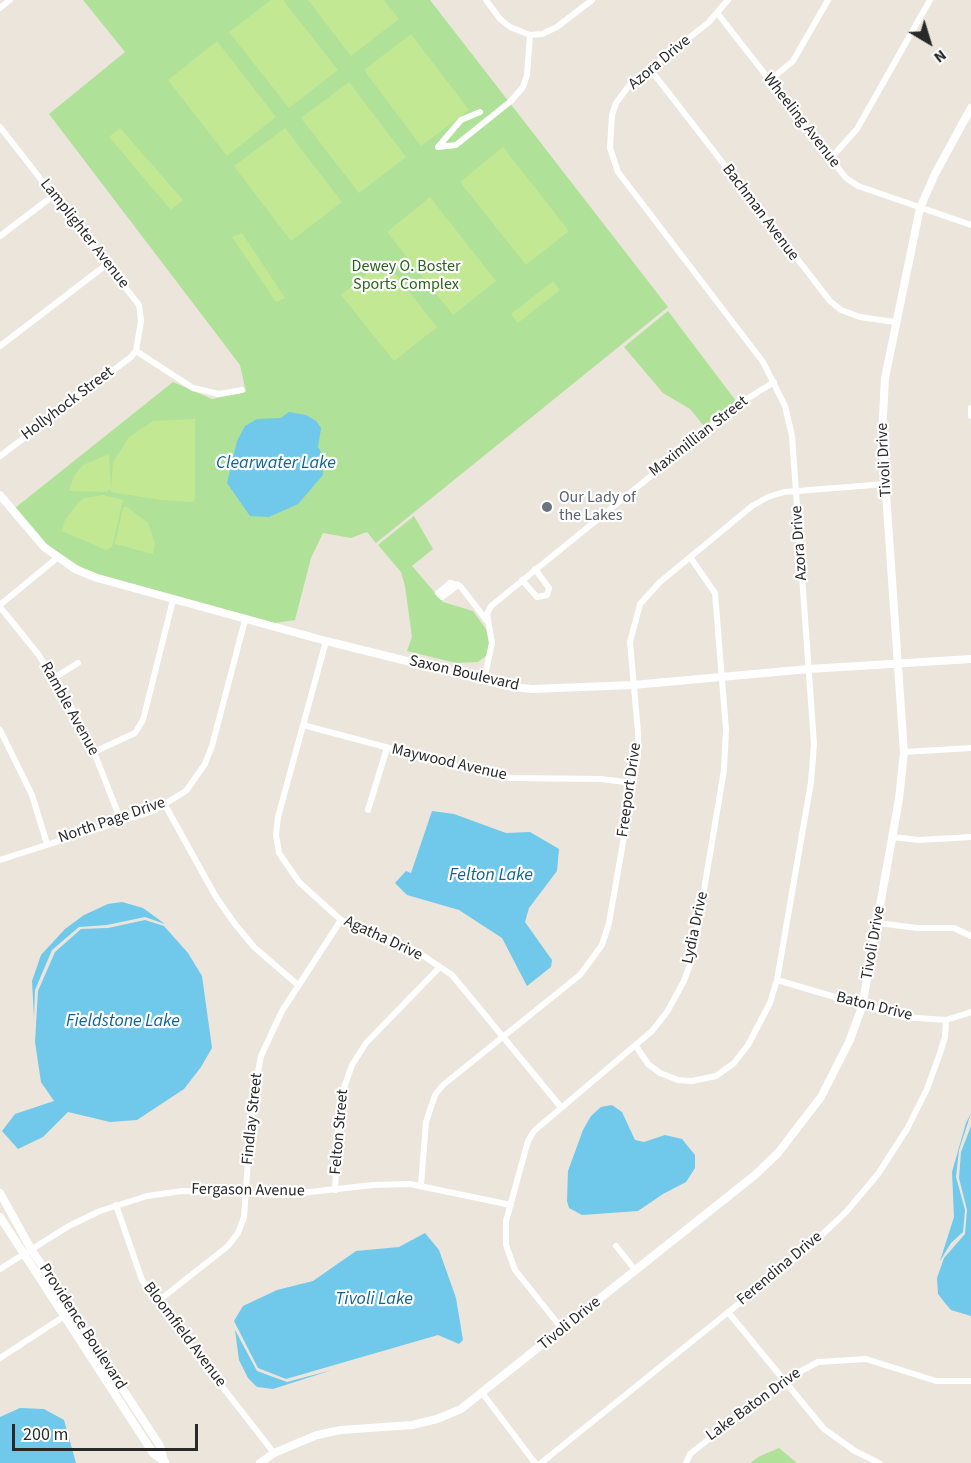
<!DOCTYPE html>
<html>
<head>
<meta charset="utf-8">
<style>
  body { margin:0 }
  #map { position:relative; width:971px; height:1463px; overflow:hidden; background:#ebe5db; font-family:"Source Sans 3",sans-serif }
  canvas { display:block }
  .north { position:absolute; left:899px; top:12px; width:60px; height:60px; -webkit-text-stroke:4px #fff; paint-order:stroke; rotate:142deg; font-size:16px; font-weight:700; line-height:24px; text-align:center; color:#292929 }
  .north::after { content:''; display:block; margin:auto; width:21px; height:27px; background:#292929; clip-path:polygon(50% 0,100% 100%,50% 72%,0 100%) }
  .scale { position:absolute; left:12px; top:1424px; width:186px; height:27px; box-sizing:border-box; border:3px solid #292929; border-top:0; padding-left:8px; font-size:18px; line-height:21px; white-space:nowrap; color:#292929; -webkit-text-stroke:4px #fff; paint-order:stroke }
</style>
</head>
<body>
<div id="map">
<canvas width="971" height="1463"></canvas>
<div class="north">N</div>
<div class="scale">200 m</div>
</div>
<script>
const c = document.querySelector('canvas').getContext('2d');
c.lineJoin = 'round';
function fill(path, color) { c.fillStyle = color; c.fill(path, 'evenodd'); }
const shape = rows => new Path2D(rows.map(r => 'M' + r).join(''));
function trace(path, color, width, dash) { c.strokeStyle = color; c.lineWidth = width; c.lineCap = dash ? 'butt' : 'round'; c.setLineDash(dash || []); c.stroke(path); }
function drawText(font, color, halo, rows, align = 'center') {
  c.font = font + ' "Source Sans 3",sans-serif'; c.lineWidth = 4.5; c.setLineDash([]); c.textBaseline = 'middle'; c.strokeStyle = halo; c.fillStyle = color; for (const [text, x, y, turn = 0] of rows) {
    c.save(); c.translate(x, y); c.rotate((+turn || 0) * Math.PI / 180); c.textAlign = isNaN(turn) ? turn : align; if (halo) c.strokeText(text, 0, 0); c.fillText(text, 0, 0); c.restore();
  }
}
fill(shape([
  [83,0,430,0,668,307,376,543,367,532,351,538,323,533,311,558,295,620,274,623,87,571,47,545,15,508,173,382,212,399,246,392,240,365,49,114,125,52],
  [668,311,736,401,704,426,690,409,663,393,624,347],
  [414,516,433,549,412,566,443,602,473,611,486,629,489,643,487,655,478,662,456,663,407,651,412,637,405,586,401,572,378,545],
  [779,1448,797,1463,750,1463,760,1456]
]), '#b0e198');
fill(shape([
  [271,0,283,0,338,70,289,108,229,32],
  [308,0,384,0,399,19,351,56],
  [411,34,469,110,421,146,364,70],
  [217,41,276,117,227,156,168,80],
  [349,82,406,157,359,193,301,118],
  [120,128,183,200,171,210,109,137],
  [285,128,342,202,291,241,234,166],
  [503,147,569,231,526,265,460,182],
  [430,197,496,281,453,315,387,232],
  [242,233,285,298,276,302,232,237],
  [384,260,437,327,394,361,341,295],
  [553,281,560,290,518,323,511,314],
  [195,419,195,498,193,502,161,500,111,492,110,489,107,492,69,491,74,476,83,465,109,454,111,488,113,462,129,437,153,421],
  [103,495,123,500,112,547,106,550,62,531,65,520,78,503,84,498],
  [127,507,148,523,155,544,153,554,115,544,123,508]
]), '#c3e894');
fill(shape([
  [289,412,306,415,316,421,321,428,318,447,322,454,323,475,298,504,269,517,250,516,227,483,237,441,245,426,257,419,281,418],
  [432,811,454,814,506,833,530,832,559,849,557,871,529,908,525,922,552,960,551,967,527,986,502,938,459,910,407,895,395,883,406,871,411,873],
  [122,902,143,908,165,924,145,917,107,925,79,927,52,950,35,990,34,1017,32,981,41,955,65,929,84,915,108,904],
  [145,920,164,926,188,953,202,976,212,1048,201,1067,184,1089,137,1120,110,1122,68,1112,43,1137,18,1149,2,1131,15,1114,54,1101,41,1082,35,1042,38,991,55,952,81,929,108,928],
  [612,1105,622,1112,635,1140,644,1142,665,1135,682,1139,695,1155,695,1168,686,1182,663,1194,638,1211,582,1215,569,1208,567,1201,568,1171,583,1130,591,1116,601,1107],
  [971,1113,959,1150,956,1177,965,1210,963,1232,951,1243,940,1261,954,1217,952,1172,966,1123],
  [971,1126,971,1316,951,1310,945,1303,938,1294,937,1278,944,1258,965,1234,967,1210,959,1178,961,1152],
  [425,1233,439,1250,456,1298,463,1340,459,1344,438,1335,286,1379,258,1368,234,1321,243,1306,277,1290,313,1281,356,1251,399,1247],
  [235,1330,257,1371,287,1382,332,1370,273,1389,257,1387,248,1378,239,1360],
  [20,1408,44,1409,64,1420,76,1463,0,1463,0,1417]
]), '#70c8eb');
trace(shape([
  [486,0,500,19,510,27,530,35,542,34,557,27,592,0],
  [0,8,10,0],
  [718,14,846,178,858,186,971,225],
  [650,69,830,301,841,310,860,317,895,322],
  [770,80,793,61,828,0],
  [480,112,461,120,438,147,456,145,511,101,523,87,527,75,530,35],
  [0,127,139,305,141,321,136,351,131,357,0,456],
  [830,159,857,129,930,0],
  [0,236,54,195],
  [0,346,106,265],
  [136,351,193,388,219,394,242,390],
  [971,408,971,416],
  [522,580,537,597,547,595,549,588,535,569],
  [458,585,442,597,438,593,450,583,458,585,461,587,487,621],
  [0,605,57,558],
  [0,607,38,654,70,705,94,752,121,821],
  [326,641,278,817,276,835,279,853,299,882,341,920,413,949,452,975,560,1106],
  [54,678,78,663],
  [484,680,492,643,487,614,491,606,742,402,774,382],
  [303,725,475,771,511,778,601,779,633,783],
  [0,730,32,795,47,844],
  [94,752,135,733,143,720,173,600],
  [904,752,971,748],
  [165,805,216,897,235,924,254,947,298,985],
  [368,810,387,748],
  [892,837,919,840,971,837],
  [0,860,153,811,186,791,205,764,212,746,245,620],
  [878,923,917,928,954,928,971,936],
  [777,980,903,1017,946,1020,971,1012],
  [636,1046,648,1064,660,1073,678,1080,692,1081,716,1076,734,1063,748,1045,770,1003,777,980,811,782,814,744,792,436,785,406,763,362,618,172,610,148,612,115,616,103,631,83,708,23,728,0],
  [421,1185,426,1122,435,1095,443,1085,580,975,602,945,609,923,638,756,638,732,630,642,640,604,660,582,752,506,768,497,784,492,886,484],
  [335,1190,340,1099,352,1065,366,1043,440,967],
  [116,1205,142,1280,171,1321,274,1453],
  [616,1246,636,1271],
  [0,1269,69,1226,100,1211,147,1196,182,1191,283,1195,373,1185,410,1184,511,1205],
  [157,1302,228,1246,238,1233,244,1217,252,1105,261,1056,282,1011,341,920],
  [728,1312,824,1429,855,1451,879,1463],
  [563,1330,515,1270,506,1245,506,1221,528,1141,534,1131,652,1031,667,1012,684,981,693,956,724,770,726,729,715,593,690,557],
  [0,1358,66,1315],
  [483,1394,535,1463],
  [541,1463,809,1247,846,1212,878,1174,907,1129,927,1089,939,1056,945,1037,946,1020],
  [686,1463,690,1454,784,1380,818,1362,866,1359,936,1381,971,1381]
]), '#fff', 6);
trace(shape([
  [0,495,44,547,75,569,97,578,326,641,512,687,532,689,633,685,809,669,971,659],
  [0,1193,31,1249,160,1446,164,1461],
  [0,1217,153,1453,165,1462],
  [260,1463,274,1453,317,1435,341,1430,412,1425,437,1419,461,1409,755,1175,778,1153,821,1097,849,1042,862,1007,899,799,904,752,882,436,885,378,920,208,935,174,971,108]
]), '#fff', 8);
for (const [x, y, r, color] of [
  [547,507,6,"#6b7280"]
]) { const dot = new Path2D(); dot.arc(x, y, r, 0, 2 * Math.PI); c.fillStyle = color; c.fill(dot); trace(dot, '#fff', 2); }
drawText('16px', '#292929', '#fff', [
  ["Azora Drive",660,63,-40],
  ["Wheeling Avenue",801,121,52],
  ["Bachman Avenue",760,213,53],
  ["Lamplighter Avenue",84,234,52],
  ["Hollyhock Street",68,404,-37],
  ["Maximillian Street",699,437,-38],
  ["Tivoli Drive",885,460,-93],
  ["Azora Drive",800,543,-94],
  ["Saxon Boulevard",464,674,13],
  ["Ramble Avenue",69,709,61],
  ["Maywood Avenue",449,763,13],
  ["Freeport Drive",630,790,-82],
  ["North Page Drive",112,821,-19],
  ["Lydia Drive",696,928,-78],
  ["Agatha Drive",383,939,25],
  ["Tivoli Drive",874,943,-80],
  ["Baton Drive",874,1007,14],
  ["Findlay Street",253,1119,-84],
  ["Felton Street",340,1132,-85],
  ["Fergason Avenue",248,1191,1],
  ["Ferendina Drive",780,1269,-40],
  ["Tivoli Drive",570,1324,-39],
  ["Providence Boulevard",82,1327,57],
  ["Bloomfield Avenue",184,1335,53],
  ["Lake Baton Drive",754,1405,-36]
]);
drawText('16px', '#29641b', '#fff', [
  ["Dewey O. Boster",406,267],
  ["Sports Complex",406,285]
]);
drawText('16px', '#5b616d', '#fff', [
  ["Our Lady of",559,498],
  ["the Lakes",559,516]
], 'left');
drawText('italic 18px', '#106596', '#fff', [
  ["Clearwater Lake",276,464],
  ["Felton Lake",491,876],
  ["Fieldstone Lake",123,1022],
  ["Tivoli Lake",374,1300]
]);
</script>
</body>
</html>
